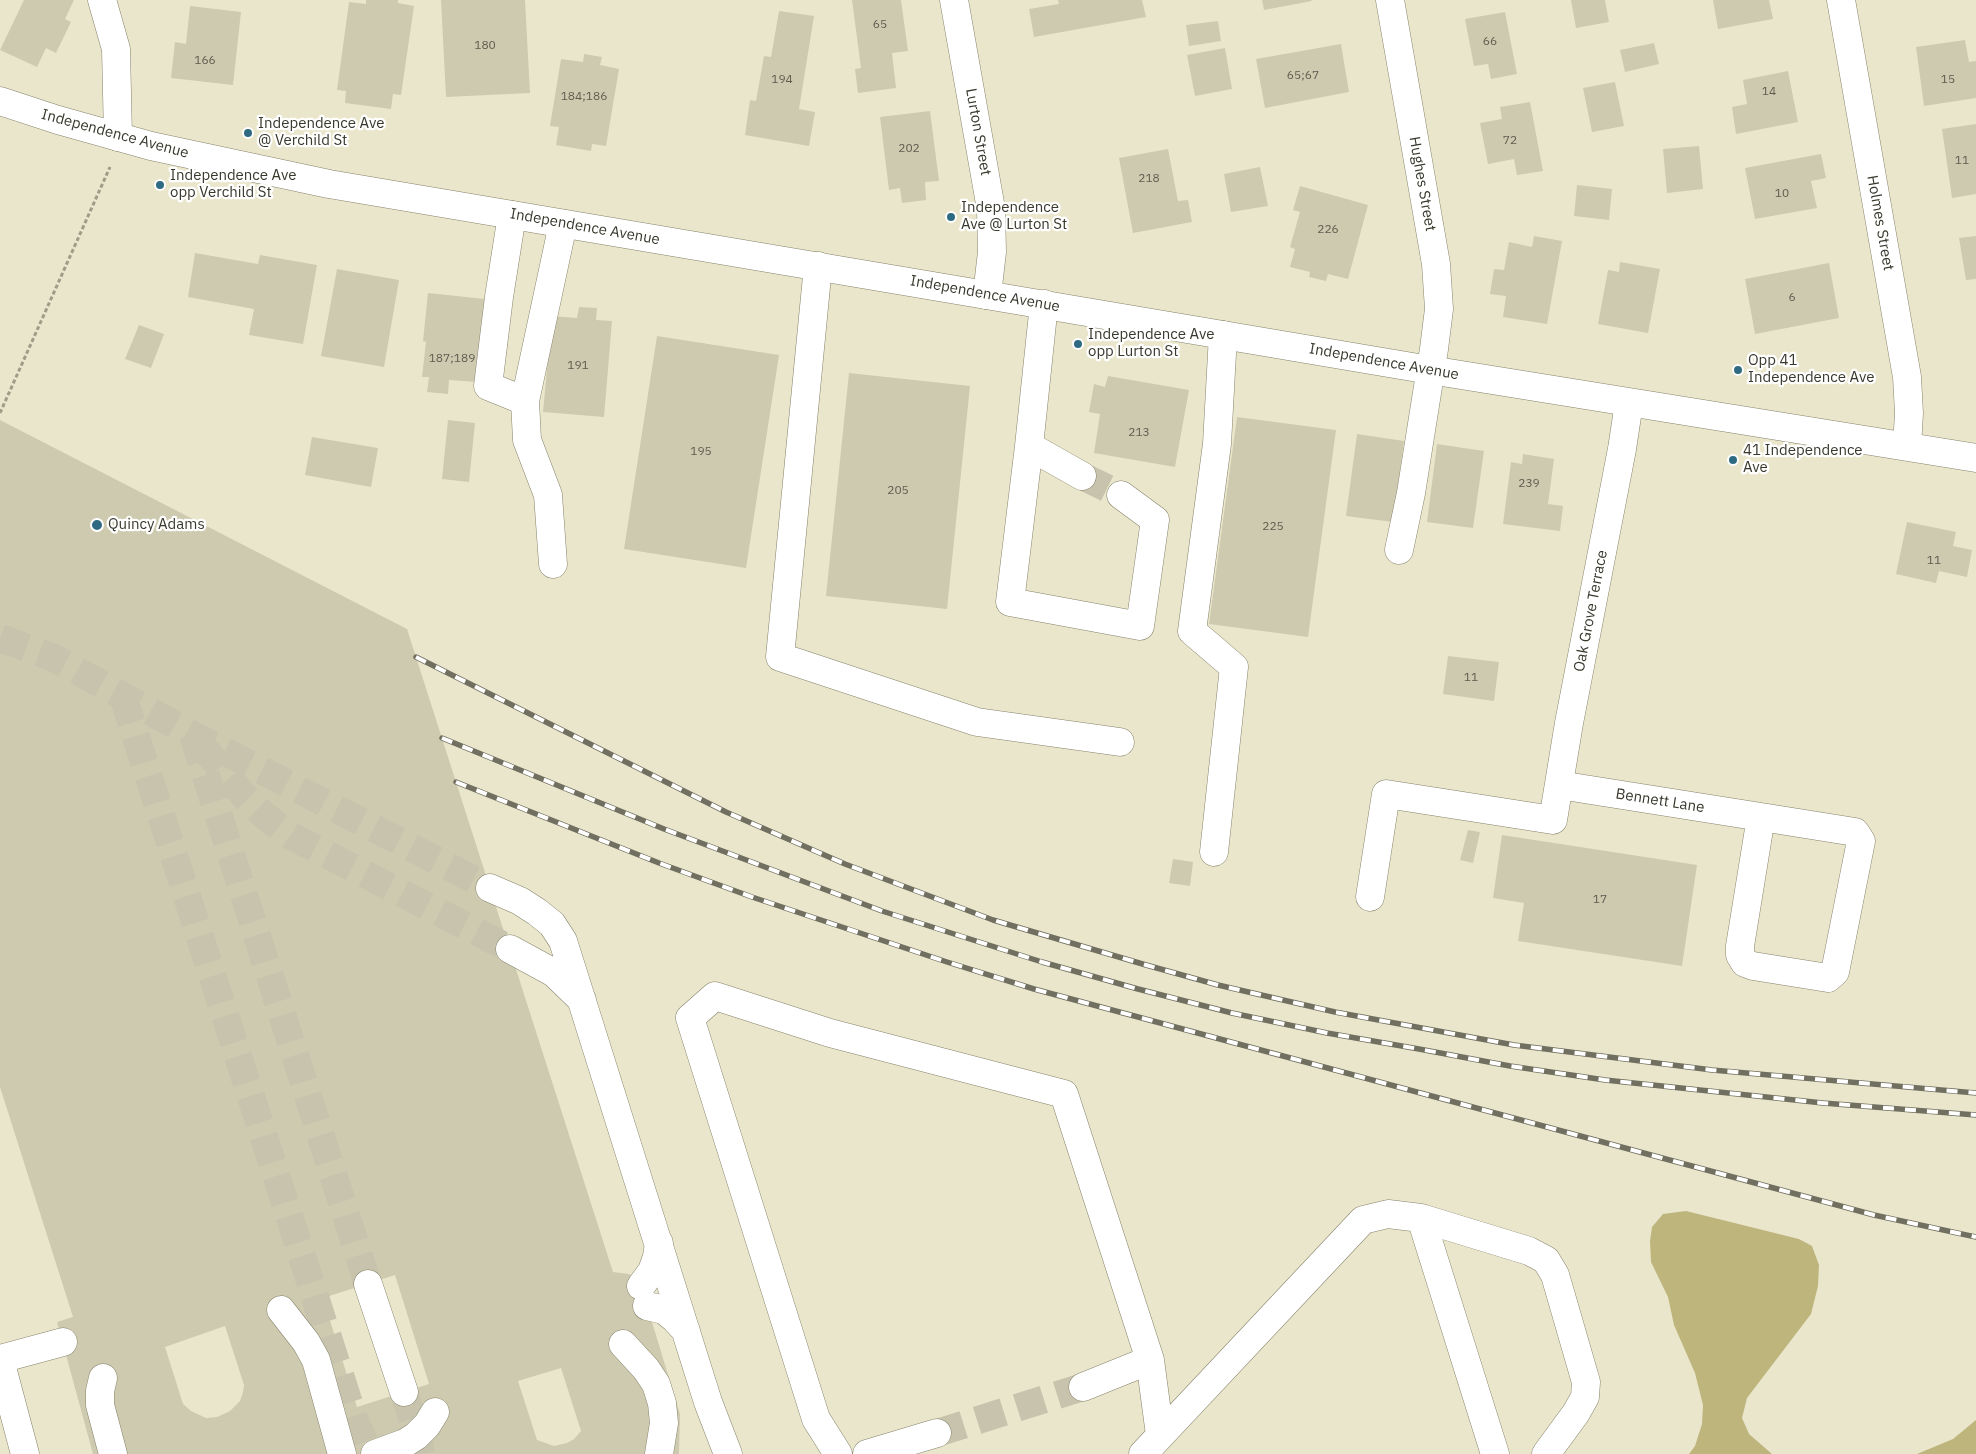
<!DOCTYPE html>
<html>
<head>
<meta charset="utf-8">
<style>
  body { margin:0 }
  canvas { display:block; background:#eae6cc }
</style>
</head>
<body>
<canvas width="1976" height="1454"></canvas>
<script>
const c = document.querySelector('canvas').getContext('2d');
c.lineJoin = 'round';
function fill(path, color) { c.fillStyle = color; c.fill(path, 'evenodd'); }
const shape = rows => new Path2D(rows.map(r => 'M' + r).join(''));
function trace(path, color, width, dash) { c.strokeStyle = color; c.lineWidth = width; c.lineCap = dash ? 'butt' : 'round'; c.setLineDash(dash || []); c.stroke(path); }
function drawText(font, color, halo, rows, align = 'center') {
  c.font = font + ' "IBM Plex Sans",sans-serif'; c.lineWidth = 4.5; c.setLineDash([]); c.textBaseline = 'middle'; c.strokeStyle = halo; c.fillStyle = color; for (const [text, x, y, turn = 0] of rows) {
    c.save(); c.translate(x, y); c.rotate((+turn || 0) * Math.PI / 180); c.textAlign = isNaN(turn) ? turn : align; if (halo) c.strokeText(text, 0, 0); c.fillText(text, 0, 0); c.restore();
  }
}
fill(shape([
  [1686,1211,1799,1239,1812,1246,1819,1265,1818,1286,1811,1314,1747,1398,1742,1418,1749,1434,1772,1454,1689,1454,1695,1446,1702,1424,1703,1405,1695,1373,1674,1325,1668,1297,1651,1262,1650,1241,1652,1227,1663,1214],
  [1976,1420,1976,1454,1917,1454,1953,1439]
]), '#beb57d');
fill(shape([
  [24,0,74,0,65,19,71,22,56,53,46,48,37,67,0,50],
  [366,0,398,0,398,3,414,6,401,95,393,94,391,109,345,103,346,91,337,90,349,2,366,4],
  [441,0,525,0,530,93,446,97],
  [852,0,901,0,908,51,892,53,896,88,858,93,855,69,861,68],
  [1058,0,1142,0,1146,17,1034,37,1029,9,1059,4],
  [1262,0,1311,0,1312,1,1264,10],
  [1571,0,1605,0,1609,22,1576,28],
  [1713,0,1769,0,1773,19,1718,29],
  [190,6,241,12,233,85,171,78,175,42,186,44],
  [779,11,814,16,799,109,815,112,809,146,745,135,750,100,756,101,764,56,771,57],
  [1505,12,1517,74,1491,79,1488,64,1474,66,1465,19],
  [1218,21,1221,41,1189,46,1186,25],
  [1965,40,1969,62,1976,61,1976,98,1924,106,1916,47],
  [1654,43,1659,64,1625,72,1620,50],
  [1341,44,1349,92,1265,108,1256,59],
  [1225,48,1232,89,1195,96,1187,55],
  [584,54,602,57,600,65,619,69,606,146,592,144,591,151,556,145,559,127,550,126,561,59,583,62],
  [1788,71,1798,122,1736,134,1732,107,1747,104,1743,80],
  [1615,82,1624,126,1592,132,1583,88],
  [1530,102,1543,171,1517,175,1514,159,1488,164,1480,123,1502,119,1500,107],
  [930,111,939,181,925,182,926,200,902,203,900,188,889,190,880,117],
  [1976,124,1976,194,1952,198,1942,129],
  [1699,146,1703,189,1667,193,1663,149],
  [1168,149,1178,201,1188,200,1192,222,1133,233,1119,158],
  [1821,154,1826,178,1811,181,1817,208,1755,219,1745,168],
  [1260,167,1268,206,1231,212,1224,174],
  [1577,185,1612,189,1609,220,1574,216],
  [1300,186,1368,205,1348,279,1328,274,1326,281,1309,277,1310,272,1290,267,1295,249,1290,247,1300,212,1293,210],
  [1534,236,1562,241,1547,324,1503,317,1506,296,1490,294,1494,269,1504,270,1509,242,1532,247],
  [1976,236,1976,279,1966,280,1959,238],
  [195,253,258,264,260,255,317,265,303,344,249,335,254,309,188,297],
  [1620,262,1660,269,1648,333,1598,324,1608,270,1619,272],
  [1829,263,1839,318,1755,334,1745,279],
  [337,269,399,280,384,367,321,356],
  [428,293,485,299,477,382,449,380,448,394,427,392,429,377,422,377,426,342,423,341],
  [579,307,597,308,596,320,612,321,604,417,543,412,552,316,577,318],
  [139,325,164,334,151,368,125,359],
  [657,336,779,355,746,568,624,549],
  [849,373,970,386,947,609,826,596],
  [1108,376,1189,390,1175,467,1094,453,1100,414,1089,412,1094,384,1105,387],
  [1237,417,1336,430,1308,637,1209,624],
  [0,420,407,629,613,1272,629,1274,636,1279,641,1286,680,1414,679,1454,93,1454,57,1322,73,1317,0,1087],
  [395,1275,429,1384,357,1407,323,1298],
  [225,1326,244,1385,243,1392,240,1401,230,1411,217,1417,206,1418,191,1411,183,1404,165,1347],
  [561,1368,581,1431,574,1439,567,1443,554,1446,537,1440,518,1381],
  [448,420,475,423,469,482,442,479],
  [1357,434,1404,441,1393,522,1346,516],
  [312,437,378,448,371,487,305,475],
  [1437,444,1484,451,1473,528,1427,522],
  [1523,454,1554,459,1548,504,1563,506,1560,531,1503,524,1511,462,1522,464],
  [1907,522,1956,532,1953,546,1972,550,1967,577,1939,571,1936,583,1896,574],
  [1448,656,1499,662,1494,701,1443,694],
  [1468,830,1480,832,1473,863,1460,860],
  [1502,835,1697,865,1682,966,1518,941,1524,903,1493,898],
  [1173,859,1193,862,1190,886,1169,883]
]), '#cecab0');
trace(shape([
  [1082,476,1121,495],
  [0,638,54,658,193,735,490,888],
  [123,696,354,1419,370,1454],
  [193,735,368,1284],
  [202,746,246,798,264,815,291,836,510,949],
  [404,1392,417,1433,421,1454],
  [937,1433,1083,1387]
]), '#c7c3ac', 28, [28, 14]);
const minor = shape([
  [102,0,116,49,118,137],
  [954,0,991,209,992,252,987,295],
  [1390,0,1436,264,1439,309,1434,349,1411,493,1399,550],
  [1841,0,1907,377,1909,413,1907,446],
  [512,215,499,297,488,386,525,401,563,224],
  [818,266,780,657,977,722,1120,742],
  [525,401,527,440,548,495,553,564],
  [1029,446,1044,304],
  [1082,476,1029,446,1010,602,1140,626,1155,520,1121,495],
  [1559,785,1761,817,1855,832,1861,841,1835,972,1828,978,1753,966,1745,963,1740,955,1740,946,1761,817],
  [1214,852,1234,667,1192,631,1217,444,1223,335],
  [490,888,520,901,537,912,552,924,563,941,708,1402,728,1454],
  [1370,897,1386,794,1553,820,1569,723,1622,449,1629,403],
  [510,949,554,973,582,1000],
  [1421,1218,1529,1251,1546,1260,1555,1275,1586,1382,1585,1397,1576,1413,1546,1454],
  [368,1284,404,1392],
  [641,1286,652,1271,657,1257,659,1243],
  [647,1306,664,1310,675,1319,686,1331],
  [281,1310,306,1342,316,1360,342,1454],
  [623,1344,646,1369,656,1384,662,1403,664,1423,659,1454],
  [0,1359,63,1342],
  [0,1360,25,1454],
  [103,1378,100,1391,100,1405,113,1454],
  [1083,1387,1150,1360],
  [375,1454,405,1443,416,1436,427,1425,435,1412],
  [838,1454,816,1419,690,1018,715,996,830,1033,1064,1094,1150,1360,1160,1435],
  [867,1454,937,1433],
  [1143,1454,1363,1220,1388,1214,1421,1218,1495,1454]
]);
const major = shape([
  [0,101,58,120,151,146,329,184,1430,370,1976,458]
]);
trace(minor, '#86836b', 29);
trace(major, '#86836b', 29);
trace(shape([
  [0,413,110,167]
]), '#9f9c88', 3, [4, 2.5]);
trace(minor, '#fff', 28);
trace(major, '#fff', 28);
const rail = shape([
  [416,657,726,812,845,864,993,920,1146,965,1218,985,1335,1012,1514,1045,1712,1070,1976,1093],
  [442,738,664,829,882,911,1042,962,1138,989,1232,1013,1327,1033,1419,1049,1510,1066,1605,1080,1823,1103,1976,1115],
  [456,782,659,863,752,897,947,962,1034,989,1874,1215,1976,1237]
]);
trace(rail, '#716f60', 5.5);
trace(rail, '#fff', 4, [11]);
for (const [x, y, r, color] of [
  [248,133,5,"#2e6b82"],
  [160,185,5,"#2e6b82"],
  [951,217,5,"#2e6b82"],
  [1078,344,5,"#2e6b82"],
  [1738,370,5,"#2e6b82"],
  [1733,460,5,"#2e6b82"],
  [97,525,6,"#2e6b82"]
]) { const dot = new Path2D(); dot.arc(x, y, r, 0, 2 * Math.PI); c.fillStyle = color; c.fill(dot); trace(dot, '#fff', 2); }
drawText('12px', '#5e5c4e', null, [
  ["65",880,25],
  ["66",1490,42],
  ["180",485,46],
  ["166",205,61],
  ["65;67",1303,76],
  ["194",782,80],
  ["15",1948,80],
  ["14",1769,92],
  ["184;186",584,97],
  ["72",1510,141],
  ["202",909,149],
  ["11",1962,161],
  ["218",1149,179],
  ["10",1782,194],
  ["226",1328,230],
  ["6",1792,298],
  ["187;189",452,359],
  ["191",578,366],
  ["213",1139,433],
  ["195",701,452],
  ["239",1529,484],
  ["205",898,491],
  ["225",1273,527],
  ["11",1934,561],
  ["11",1471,678],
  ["17",1600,900]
]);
drawText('15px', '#39382d', '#fff', [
  ["Independence Ave",258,124],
  ["@ Verchild St",258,141],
  ["Independence Ave",170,176],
  ["opp Verchild St",170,193],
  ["Independence",961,208],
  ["Ave @ Lurton St",961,225],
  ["Independence Ave",1088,335],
  ["opp Lurton St",1088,352],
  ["Opp 41",1748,361],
  ["Independence Ave",1748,378],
  ["41 Independence",1743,451],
  ["Ave",1743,468],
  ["Quincy Adams",108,525]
], 'left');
drawText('15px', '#39382d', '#fff', [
  ["Lurton Street",978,132,80],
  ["Independence Avenue",115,134,15],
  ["Hughes Street",1422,184,80],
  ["Holmes Street",1880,223,80],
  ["Independence Avenue",585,227,10],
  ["Independence Avenue",985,294,10],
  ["Independence Avenue",1384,362,10],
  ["Oak Grove Terrace",1591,611,-79],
  ["Bennett Lane",1660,801,9]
]);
</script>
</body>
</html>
